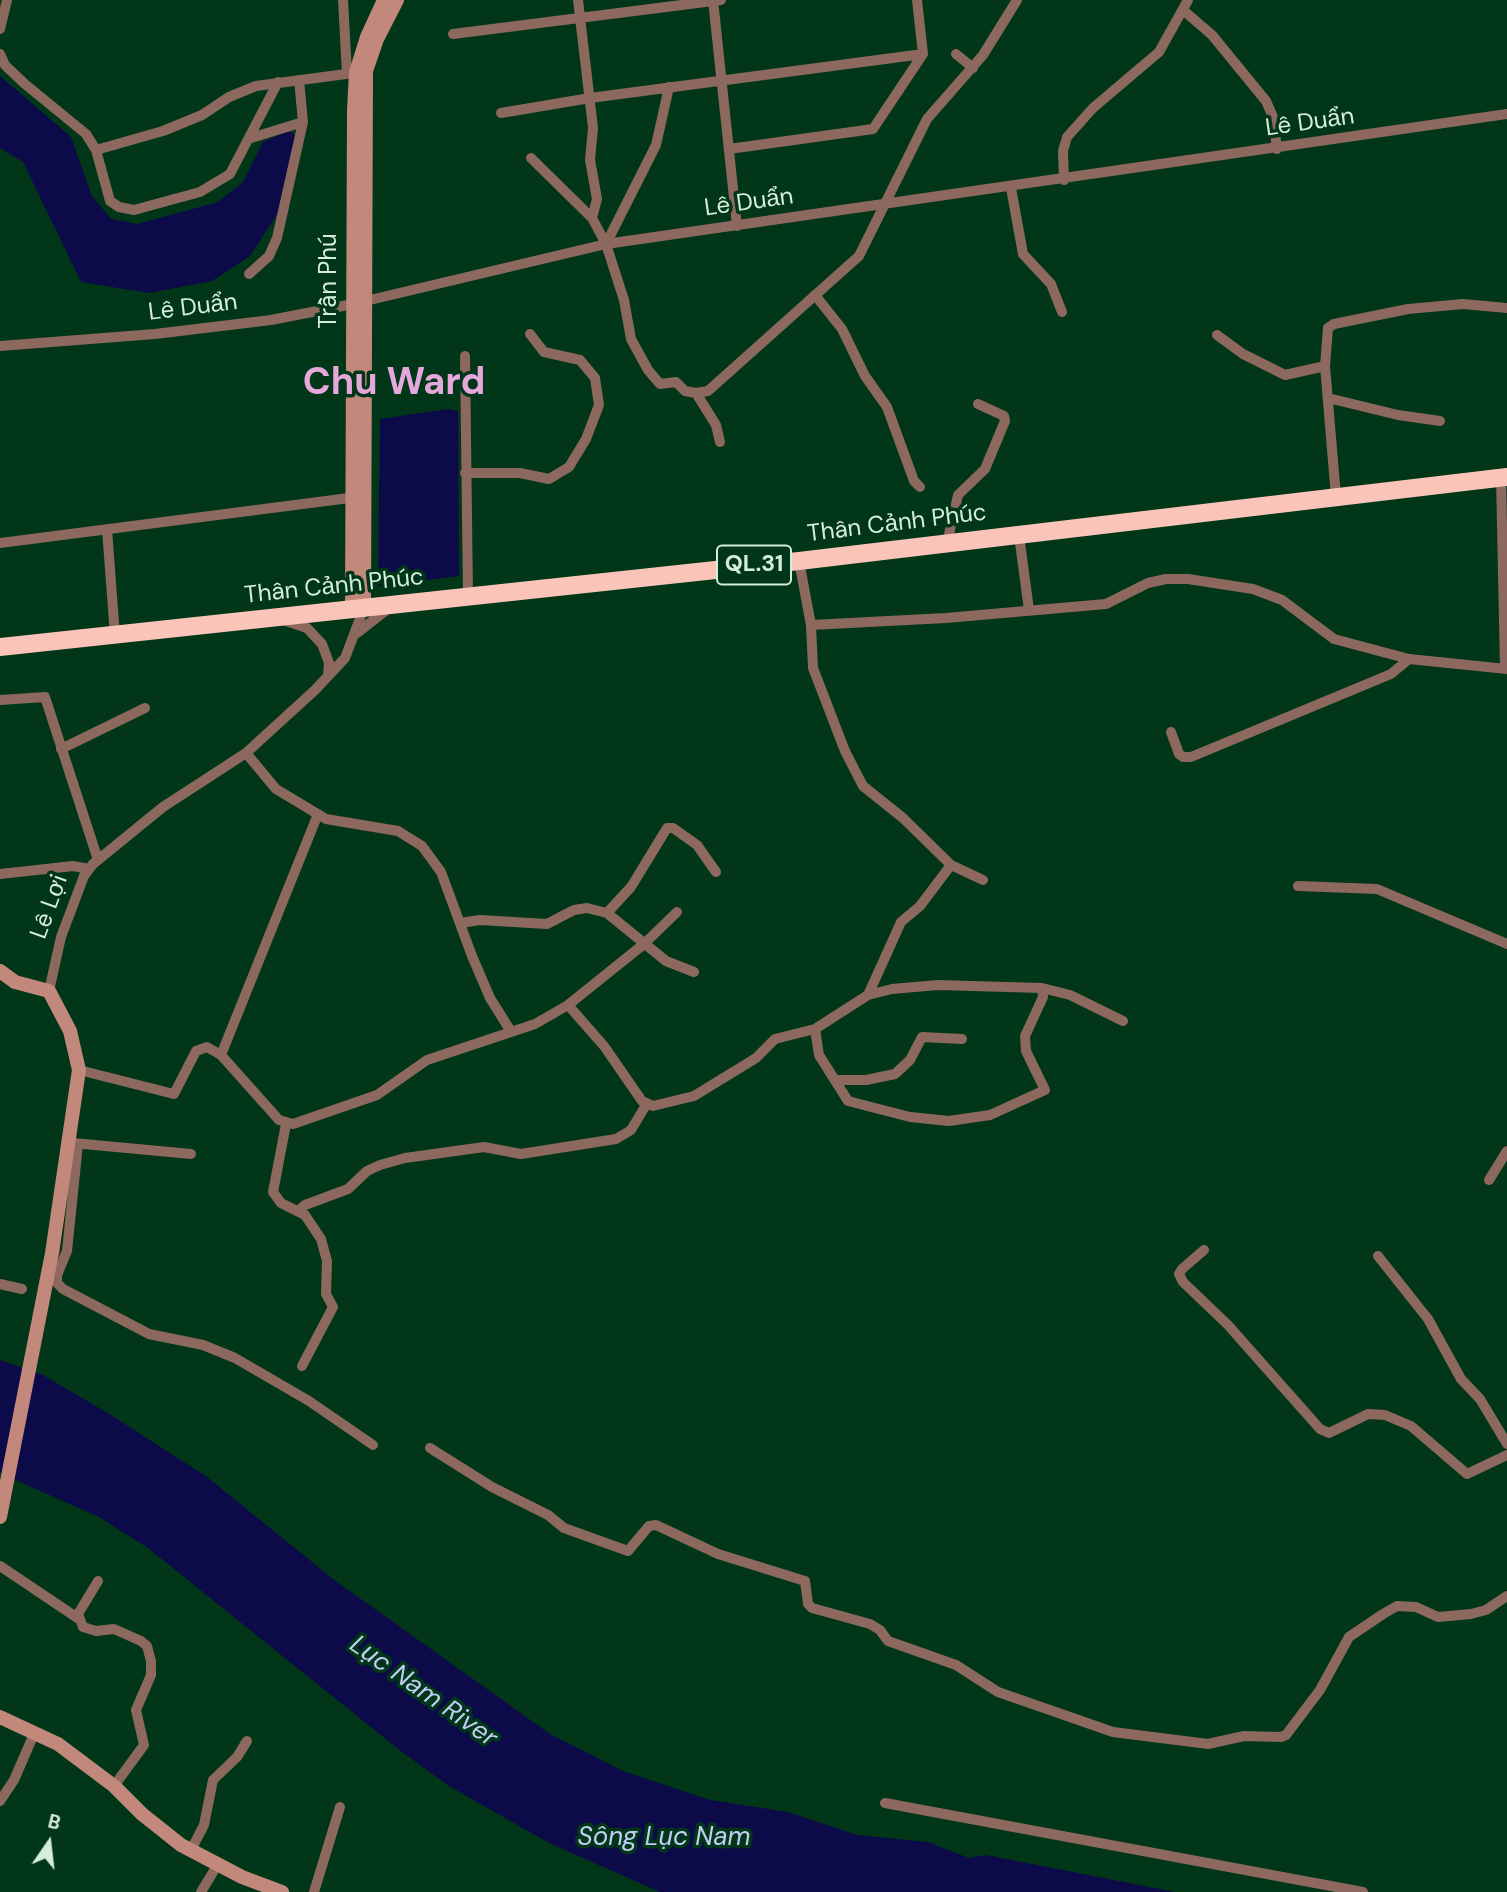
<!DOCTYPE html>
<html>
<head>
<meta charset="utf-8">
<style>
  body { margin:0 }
  #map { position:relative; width:1507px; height:1892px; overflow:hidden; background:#023619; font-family:"DM Sans",sans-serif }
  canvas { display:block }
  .north { position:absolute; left:14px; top:1808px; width:70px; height:70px; -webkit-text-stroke:5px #023619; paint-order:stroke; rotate:14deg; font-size:19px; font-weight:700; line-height:28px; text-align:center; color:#d4eeda }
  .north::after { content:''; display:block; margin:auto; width:24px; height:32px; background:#d4eeda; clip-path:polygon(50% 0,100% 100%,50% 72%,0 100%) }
</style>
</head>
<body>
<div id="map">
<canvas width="1507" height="1892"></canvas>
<div class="north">B</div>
</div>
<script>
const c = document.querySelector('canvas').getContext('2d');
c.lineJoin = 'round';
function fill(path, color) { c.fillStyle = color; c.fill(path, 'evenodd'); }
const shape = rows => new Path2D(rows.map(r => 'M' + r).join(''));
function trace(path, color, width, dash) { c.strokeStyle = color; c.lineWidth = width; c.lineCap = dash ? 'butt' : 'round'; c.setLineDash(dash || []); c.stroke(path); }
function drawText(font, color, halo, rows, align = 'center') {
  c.font = font + ' "DM Sans",sans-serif'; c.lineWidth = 7; c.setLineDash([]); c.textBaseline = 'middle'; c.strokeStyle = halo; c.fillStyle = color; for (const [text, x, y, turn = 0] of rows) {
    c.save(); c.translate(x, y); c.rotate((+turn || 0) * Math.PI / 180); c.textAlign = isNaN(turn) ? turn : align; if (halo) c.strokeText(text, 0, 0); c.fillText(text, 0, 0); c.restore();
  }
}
fill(shape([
  [0,76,71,137,92,196,111,219,138,224,218,202,243,182,263,142,289,131,296,136,278,213,250,256,212,281,149,293,81,282,23,162,0,148],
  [448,409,458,411,459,576,378,586,380,419],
  [0,1360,43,1375,111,1415,207,1477,333,1579,550,1734,623,1771,710,1800,788,1812,857,1835,928,1842,969,1858,986,1855,1175,1892,660,1892,549,1843,449,1786,402,1752,148,1548,99,1517,0,1473]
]), '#0c0a49');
trace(shape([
  [343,0,347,74],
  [578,0,593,128,590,160,597,199,592,218],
  [713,0,737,226],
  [1183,10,1212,35,1266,101,1273,117,1277,149],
  [0,29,7,0],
  [453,34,721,0],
  [0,54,5,65,25,84,86,134,96,150,110,201,119,207,134,210,200,192,230,174,278,82],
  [956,54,973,68],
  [669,87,656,145,606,244,624,300,631,339,648,370,660,384,676,382,685,391,696,393,708,391,859,256,927,119,983,55,1017,0],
  [501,113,590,98,923,54],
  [251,138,303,122],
  [729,149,873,129,923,54,917,0],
  [96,150,163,131,202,115,229,97,256,86,361,72],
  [531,158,592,218,606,244],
  [1064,180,1063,151,1067,137,1093,108,1159,52,1188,0],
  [1011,188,1023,254,1051,284,1062,312],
  [249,274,269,256,277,238,303,122,299,80],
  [815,295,842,329,865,376,887,407,914,481,920,487],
  [1217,335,1243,354,1285,375,1325,366],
  [0,346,155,334,271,320,353,304,606,244,1507,114],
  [465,356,468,596],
  [696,393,716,425,720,442],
  [1328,398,1398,415,1440,421],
  [465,473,520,473,549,479,569,467,586,439,599,405,595,378,580,360,544,352,530,334],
  [1501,477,1505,669],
  [1336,497,1325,366,1328,328,1334,324,1408,309,1463,304,1507,308],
  [107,529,115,636],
  [1019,535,1029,610],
  [0,543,357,497],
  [947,543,958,495,985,469,1005,421,1004,416,978,404],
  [799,561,811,625,813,668,845,751,863,786,903,818,951,865,983,880],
  [283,620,307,628,322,644,329,663,328,675],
  [811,625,946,618,1106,604,1148,583,1166,579,1188,579,1253,589,1282,600,1334,639,1409,659,1507,669],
  [357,633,389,608],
  [0,700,45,697,98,860],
  [1171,732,1179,754,1183,757,1191,757,1391,674,1409,659],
  [61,749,145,708],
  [246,753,276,789,326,819,398,831,422,846,441,872,472,956,490,998,510,1030],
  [0,874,73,866,89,869],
  [1298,886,1377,889,1507,944],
  [607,913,631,887,667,828,673,828,697,845,716,872],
  [460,923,480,920,547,924,574,910,587,908,607,913,666,961,694,972],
  [49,991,61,937,84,876,93,864,163,807,246,753,315,690,345,658,364,608],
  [868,995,901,922,920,906,951,865],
  [568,1005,604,1046,642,1101,653,1106,694,1096,756,1058,775,1039,815,1029,868,995,892,989,938,985,1042,988,1070,995,1123,1021],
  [815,1029,819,1055,848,1101,910,1117,949,1121,990,1115,1045,1090,1026,1051,1025,1036,1043,997,1042,988],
  [221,1055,318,814],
  [79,1070,174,1094,196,1051,207,1047,221,1055,279,1120,293,1124,377,1095,427,1060,535,1024,568,1005,644,944,677,912],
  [836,1080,866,1080,895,1074,910,1060,922,1037,962,1039],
  [286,1124,273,1192,281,1203,305,1215,321,1239,327,1261,326,1294,333,1307,302,1366],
  [73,1143,191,1154],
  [78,1144,67,1251,57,1275,57,1283,63,1289,149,1334,203,1345,235,1358,309,1401,373,1445],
  [1489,1180,1507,1151],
  [298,1211,305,1205,348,1189,367,1171,380,1165,405,1158,484,1147,521,1154,616,1139,631,1130,646,1105],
  [1204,1250,1182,1269,1179,1274,1183,1282,1228,1325,1320,1429,1329,1433,1368,1414,1385,1415,1411,1426,1467,1474,1507,1455],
  [1378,1256,1428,1319,1461,1379,1480,1399,1507,1444],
  [0,1284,22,1289],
  [430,1448,492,1487,548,1515,564,1528,628,1551,649,1526,656,1525,718,1554,805,1581,808,1604,812,1608,870,1624,880,1630,888,1641,956,1665,998,1692,1113,1732,1208,1744,1244,1736,1281,1737,1286,1735,1320,1690,1349,1637,1383,1614,1397,1606,1416,1607,1438,1617,1471,1614,1486,1610,1507,1596],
  [0,1566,79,1619],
  [98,1581,78,1614,83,1627,96,1631,114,1629,141,1641,147,1646,151,1661,151,1675,136,1710,144,1745,114,1786],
  [0,1801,14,1780,34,1734],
  [885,1803,1363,1892],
  [191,1850,204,1825,213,1780,237,1757,247,1741],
  [201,1892,218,1864],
  [314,1892,340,1807]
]), '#8c685f', 10);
trace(shape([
  [364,608,366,71,377,39,397,0],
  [352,609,354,110,356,72,367,37,384,0],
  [0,971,15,982,49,991,70,1031,79,1070,52,1253,0,1517],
  [0,1717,58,1744,114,1786,142,1814,181,1845,242,1877,282,1892]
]), '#c3887c', 14);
trace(shape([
  [0,647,799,561,1507,477]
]), '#fbc4b8', 18);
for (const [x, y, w] of [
  [754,565,74]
]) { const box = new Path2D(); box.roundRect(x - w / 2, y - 19.5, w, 39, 5); c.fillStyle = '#023619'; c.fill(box); trace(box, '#d4eeda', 2); }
drawText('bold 23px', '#d4eeda', null, [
  ["QL.31",754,565]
]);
drawText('24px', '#d4eeda', '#023619', [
  ["Lê Duẩn",1310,123,-8],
  ["Lê Duẩn",749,203,-8],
  ["Trần Phú",330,281,-90],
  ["Lê Duẩn",193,308,-7],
  ["Thân Cảnh Phúc",897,524,-7],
  ["Thân Cảnh Phúc",334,587,-6],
  ["Lê Lợi",50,907,-70]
]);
drawText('italic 26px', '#c2cdf4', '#023619', [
  ["Lục Nam River",423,1692,35],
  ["Sông Lục Nam",664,1838]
]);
drawText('bold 38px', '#e6a8dc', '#023619', [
  ["Chu Ward",394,384]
]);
</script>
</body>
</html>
